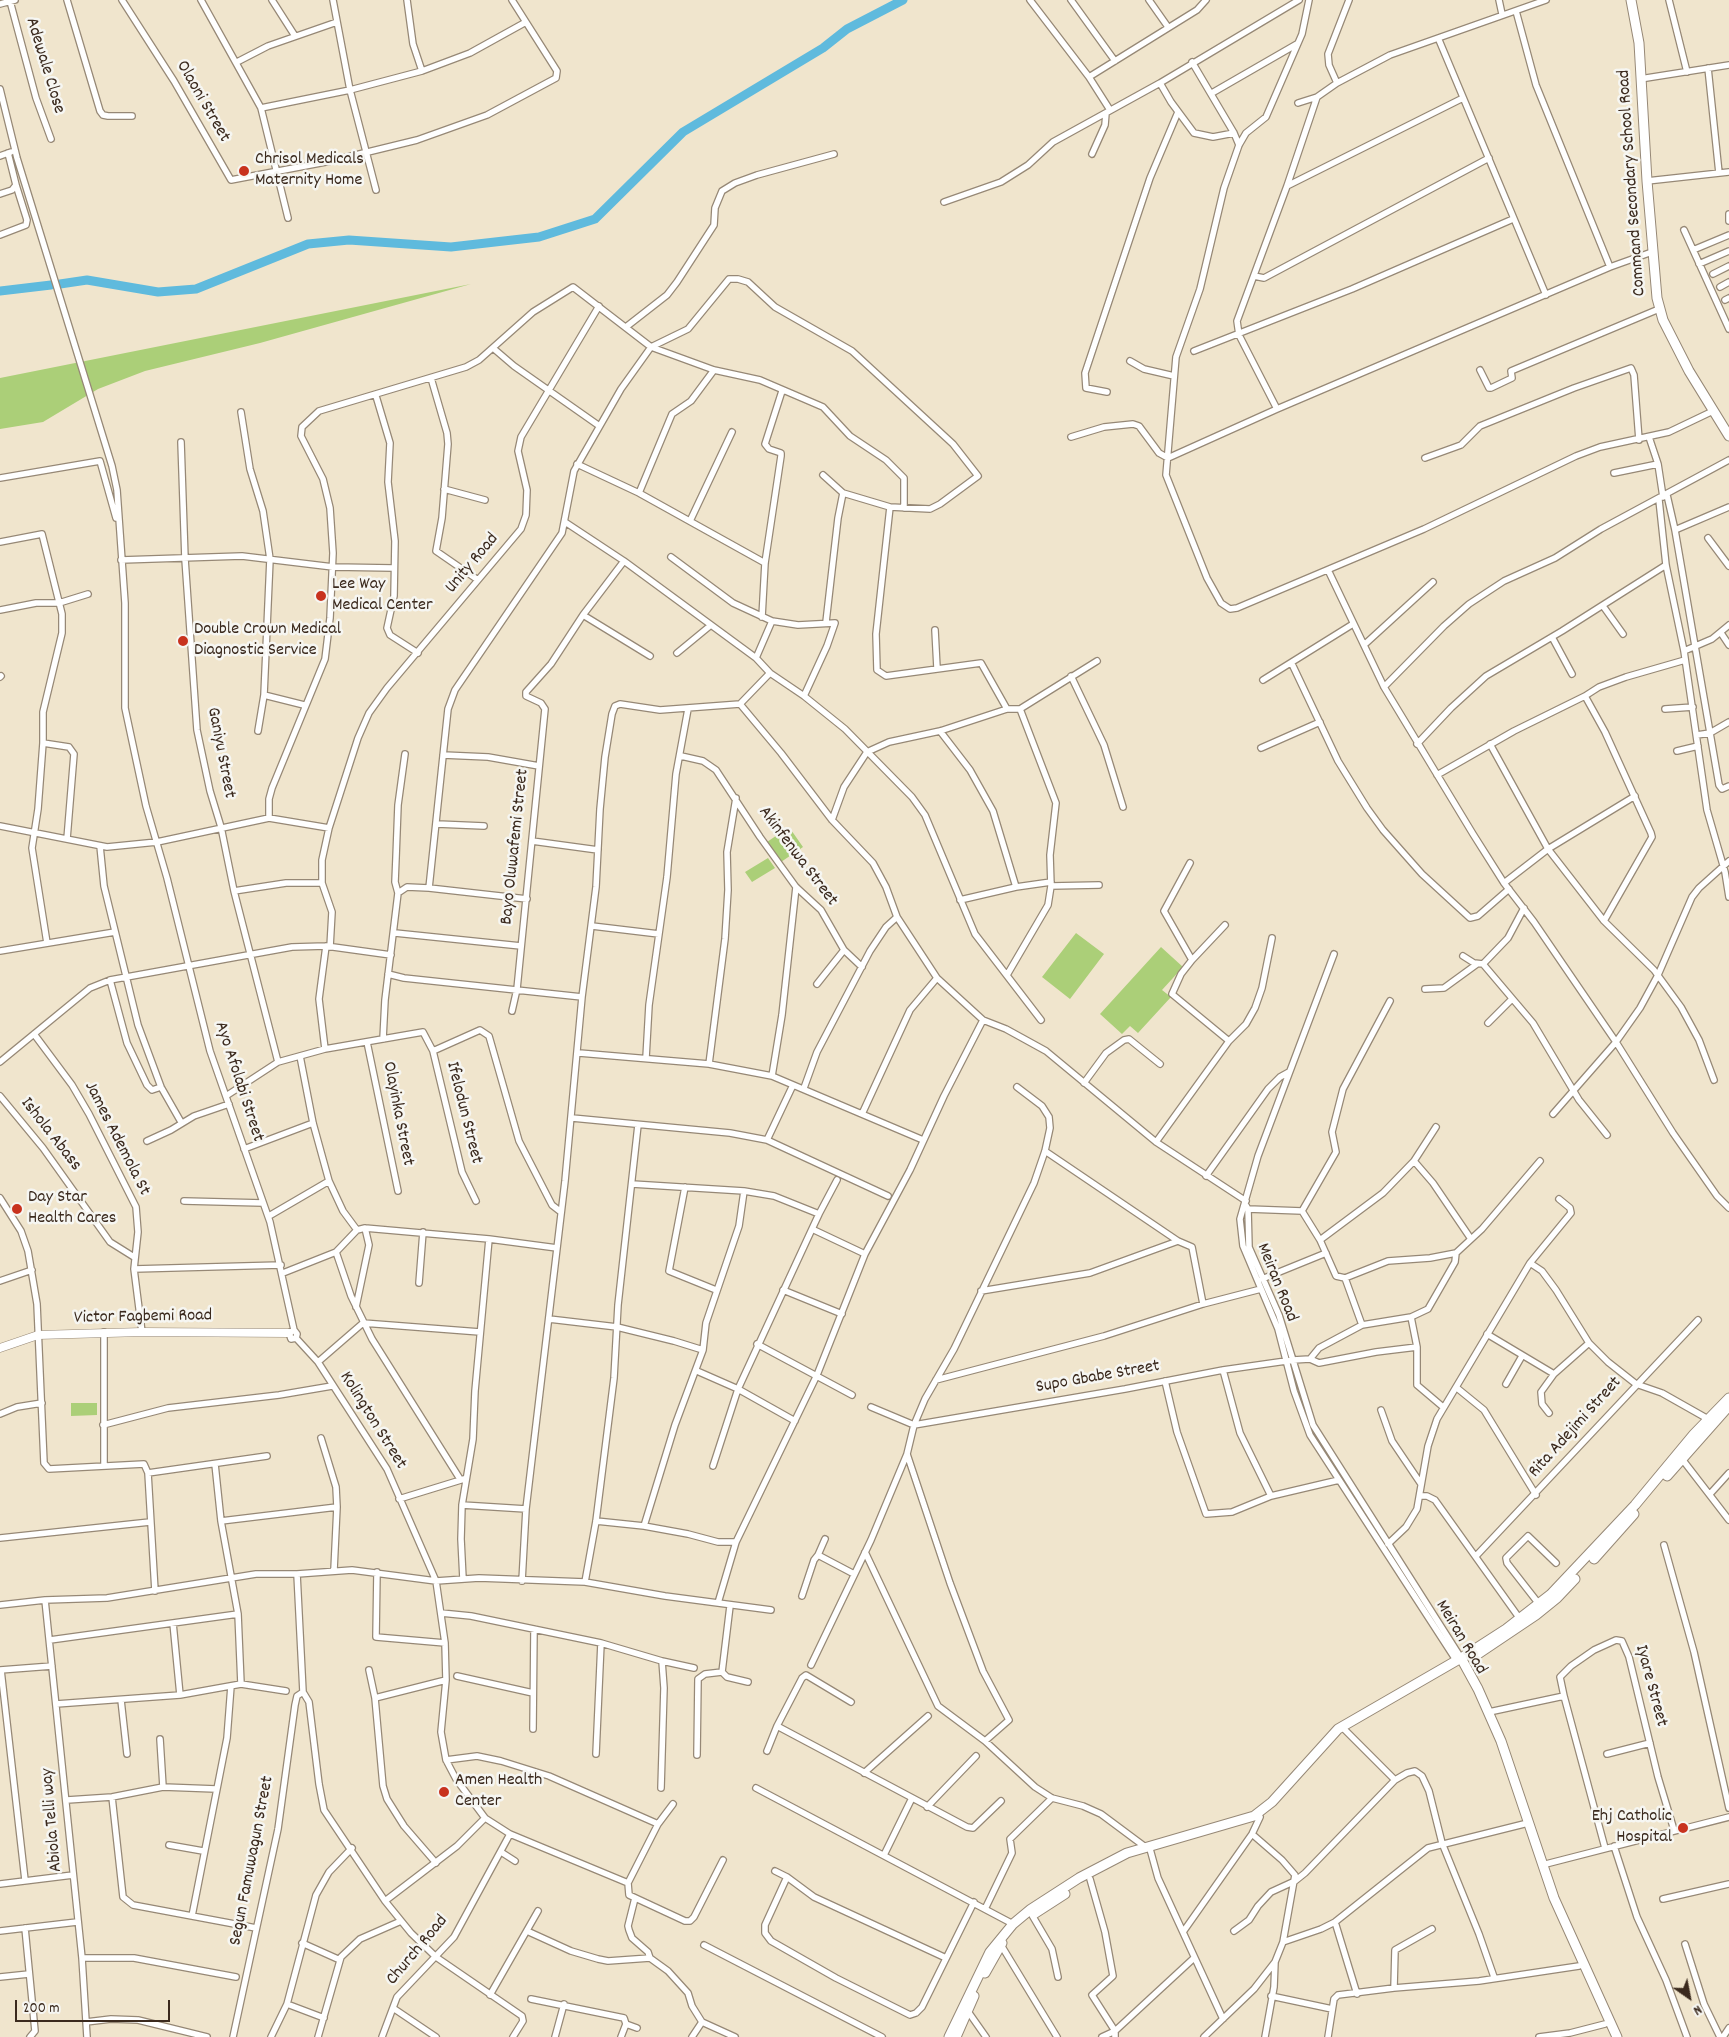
<!DOCTYPE html>
<html>
<head>
<meta charset="utf-8">
<style>
  body { margin:0 }
  #map { position:relative; width:1729px; height:2037px; overflow:hidden; background:#f0e5cd; font-family:Dekko,sans-serif }
  canvas { display:block }
  .north { position:absolute; left:1664px; top:1972px; width:50px; height:50px; -webkit-text-stroke:4px #f6f6f2; paint-order:stroke; rotate:147deg; font-size:14px; font-weight:700; line-height:20px; text-align:center; color:#3b2a1e }
  .north::after { content:''; display:block; margin:auto; width:18px; height:22px; background:#3b2a1e; clip-path:polygon(50% 0,100% 100%,50% 72%,0 100%) }
  .scale { position:absolute; left:15px; top:2000px; width:155px; height:22px; box-sizing:border-box; border:2px solid #3b2a1e; border-top:0; padding-left:6px; font-size:15px; line-height:18px; white-space:nowrap; color:#3b2a1e; -webkit-text-stroke:4px #f6f6f2; paint-order:stroke }
</style>
</head>
<body>
<div id="map">
<canvas width="1729" height="2037"></canvas>
<div class="north">N</div>
<div class="scale">200 m</div>
</div>
<script>
const c = document.querySelector('canvas').getContext('2d');
c.lineJoin = 'round';
function fill(path, color) { c.fillStyle = color; c.fill(path, 'evenodd'); }
const shape = rows => new Path2D(rows.map(r => 'M' + r).join(''));
function trace(path, color, width, dash) { c.strokeStyle = color; c.lineWidth = width; c.lineCap = dash ? 'butt' : 'round'; c.setLineDash(dash || []); c.stroke(path); }
function drawText(font, color, halo, rows, align = 'center') {
  c.font = font + ' Dekko,sans-serif'; c.lineWidth = 5; c.setLineDash([]); c.textBaseline = 'middle'; c.strokeStyle = halo; c.fillStyle = color; for (const [text, x, y, turn = 0] of rows) {
    c.save(); c.translate(x, y); c.rotate((+turn || 0) * Math.PI / 180); c.textAlign = isNaN(turn) ? turn : align; if (halo) c.strokeText(text, 0, 0); c.fillText(text, 0, 0); c.restore();
  }
}
fill(shape([
  [471,284,260,343,145,371,98,389,43,422,0,429,0,378],
  [789,827,803,847,781,862,767,842],
  [768,858,775,868,752,882,745,872],
  [1076,933,1104,954,1070,999,1042,977],
  [1161,947,1183,967,1162,990,1171,997,1138,1033,1130,1026,1122,1034,1100,1014],
  [71,1403,97,1403,97,1415,71,1416]
]), '#abcf78');
trace(shape([
  [60,284,87,280,158,292,196,289,308,244,349,240,451,247,539,237,595,219,683,132,823,48,847,29,903,0],
  [0,291,51,285]
]), '#5fbadd', 9);
const minor = shape([
  [67,0,100,111,103,115,108,116,132,116],
  [122,0,174,81,231,180,331,161,417,140,487,115,556,78,557,71,512,0],
  [201,0,261,108,288,218],
  [272,0,295,36],
  [333,0,350,90,376,190],
  [407,0,413,44,422,71],
  [1030,0,1089,77,1110,110],
  [1071,0,1115,61],
  [1149,0,1168,27],
  [1309,0,1302,34,1266,117,1246,133,1239,145,1224,188,1200,289,1176,357,1166,475,1207,578,1221,603,1230,609,1237,608,1424,529,1576,456,1600,447,1669,432,1713,411],
  [1499,0,1502,14],
  [1669,0,1687,72],
  [10,1,36,98,51,139],
  [0,4,15,0],
  [1516,11,1536,85,1610,267],
  [1439,40,1546,295],
  [237,62,268,46,337,22],
  [1192,62,1234,133,1239,145],
  [1708,68,1719,173],
  [1089,77,1197,10,1206,0],
  [1640,79,1729,65],
  [1160,83,1171,102,1194,133,1213,137,1234,133],
  [1337,83,1329,65,1328,54,1349,0],
  [0,89,17,158,112,466,117,490,125,603,125,708,146,806,167,878,210,1051,270,1222,294,1330,297,1334,296,1338,291,1339,289,1333,294,1330],
  [1212,93,1297,44],
  [1298,103,1317,97],
  [261,108,350,90,422,71,470,53,526,22],
  [1092,154,1105,125,1106,113],
  [0,156,11,152],
  [1647,181,1729,172],
  [1287,186,1463,98],
  [0,194,12,190,16,185,8,153],
  [944,202,1001,182,1028,165,1053,142,1160,83,1299,0],
  [1729,214,1729,221],
  [1684,230,1729,329],
  [0,235,26,225,27,220,16,185],
  [1693,250,1729,235],
  [1699,264,1729,251],
  [1713,274,1729,266],
  [1254,276,1264,278,1489,158],
  [1720,287,1729,282],
  [1725,300,1729,298],
  [626,327,667,295,677,282,714,225,715,208,722,191,735,183,757,175,834,154],
  [493,348,514,366,598,425],
  [1194,351,1352,289,1513,219],
  [1130,361,1144,369,1174,376],
  [1480,370,1489,388,1491,388,1512,378,1511,371,1659,309],
  [431,378,447,433,448,444,442,518,436,551,478,580],
  [1107,392,1086,388,1085,373,1150,178,1178,112],
  [376,396,390,443,388,482,395,541,394,596,387,628,390,635,418,653],
  [1277,409,1239,335,1237,321,1287,186,1317,97,1337,83,1390,55,1546,0],
  [241,412,250,469,263,511,270,559,264,695,258,731],
  [1071,437,1104,427,1133,424,1139,426,1159,453,1168,458,1277,409,1610,267,1652,252],
  [1649,437,1658,464,1663,497],
  [181,442,185,559,197,730,210,791,221,827,234,891,278,1062],
  [1425,458,1461,445,1480,426,1574,388,1631,368,1634,375,1639,440],
  [577,464,639,493,765,563],
  [1614,473,1658,464],
  [823,475,843,493,838,518,826,622],
  [0,478,100,461,116,518],
  [444,489,485,500],
  [639,493,672,414,691,401,714,370],
  [1667,495,1675,530,1719,785,1722,789,1729,786],
  [1659,500,1666,565,1684,651,1707,810,1725,872,1729,897],
  [890,507,876,634,877,670,886,676,981,663,1007,709],
  [690,521,732,432],
  [565,522,624,561,756,658,770,673,804,696,845,729,912,797,925,815,975,934,1041,1020],
  [1675,530,1729,507],
  [1708,538,1729,566],
  [0,542,42,534,62,614,62,633,43,712,43,743,38,809,32,848,47,943],
  [671,557,733,603,772,621,798,625,835,623,827,646,804,696],
  [121,560,242,556,333,567,393,568],
  [1328,570,1384,687,1473,834,1504,883,1534,922,1616,1042,1673,1133,1717,1196,1729,1208],
  [1603,606,1623,634],
  [0,610,36,603,59,603,88,594],
  [583,615,650,656],
  [762,617,765,563,781,456,781,453,769,449,765,444,782,391],
  [935,630,937,668],
  [1721,633,1729,645],
  [1552,637,1572,674],
  [1364,645,1433,582],
  [1684,651,1712,639,1729,625],
  [677,653,711,625],
  [756,658,772,621],
  [1292,664,1338,761,1367,808,1383,830,1422,874,1470,918,1478,916,1509,889],
  [1071,676,1104,745,1123,807],
  [0,677,1,676],
  [1263,680,1353,624],
  [1384,687,1444,626,1469,604,1504,581,1555,558,1601,529,1729,460],
  [264,695,304,705],
  [1585,696,1605,732,1651,833,1652,837,1604,921],
  [740,704,781,753,832,820,873,863,886,887,897,917,937,978,983,1020,1006,1029,1046,1051,1156,1142,1246,1201],
  [1665,709,1693,707],
  [940,731,970,770,993,811,1016,887],
  [1697,735,1710,733,1729,722],
  [43,743,69,747,74,754,67,839],
  [1417,744,1451,708,1486,676,1562,631,1666,565],
  [1490,744,1548,849,1604,921,1654,970,1681,1007,1699,1040,1714,1080],
  [1261,748,1320,722],
  [1677,751,1698,746],
  [443,755,488,757,539,766],
  [681,756,703,761,716,770,760,837,796,887,821,910,844,950,862,967],
  [1437,775,1514,731,1585,696,1599,687,1626,677,1685,660],
  [269,818,269,799,272,788,325,659,330,618,333,553,330,508,323,479,301,436,302,427,319,411,466,367,479,360,533,312,573,287,651,347,714,370,760,380,823,407,850,436,886,460,904,478,904,508],
  [832,820,844,787,867,752,889,742,940,731,1007,709,1020,709,1097,661],
  [437,824,484,826],
  [0,826,107,847,157,842,269,818,329,828],
  [532,841,598,850],
  [100,846,104,886,138,1025,161,1087,181,1122],
  [1504,883,1548,849,1635,796],
  [1051,886,1099,885],
  [429,888,448,709,455,690,562,533,574,471,621,389,651,347,688,329,729,279,738,279,748,282,775,307,852,351,953,444,978,476,940,504,930,509,890,507,843,493],
  [234,891,286,883,322,883],
  [398,893,407,887,429,888,527,899],
  [960,900,1016,887,1051,882],
  [592,926,659,934],
  [395,933,521,946],
  [330,947,332,912,322,883,322,860,329,828,358,738,369,713,387,688,521,529,526,515,527,490,518,451,521,437,599,306],
  [0,951,115,932],
  [1334,954,1258,1156,1240,1219,1243,1246,1278,1329,1294,1391,1310,1435,1456,1660],
  [1463,956,1474,963,1483,964,1533,1023,1579,1100,1607,1135],
  [1192,960,1225,925],
  [1483,964,1508,938,1524,908],
  [388,974,404,978,582,997],
  [1007,975,1048,905,1051,886,1050,855,1056,803,1020,709],
  [110,980,127,1043,147,1085,152,1090,161,1087],
  [817,984,844,950],
  [1425,989,1444,988,1477,964],
  [512,1011,517,989,545,709,541,703,526,696,526,692,551,664,583,615,624,561],
  [1488,1023,1512,999],
  [34,1034,72,1085,89,1114,136,1207,138,1232,134,1269,142,1332],
  [383,1039,385,1000,398,893,395,882,396,858,398,805,405,754],
  [1229,1041,1246,1024,1255,1008,1262,988,1272,938],
  [367,1042,398,1191],
  [325,1049,319,999,326,946],
  [433,1051,480,1030,489,1036,519,1141,552,1205,561,1212],
  [579,1053,709,1064,772,1076,923,1140],
  [300,1056,313,1123,329,1181,343,1211,357,1230],
  [646,1058,649,1005,667,877,676,774,688,709],
  [0,1062,90,988,110,980,292,947,326,946,391,955],
  [709,1064,725,939,728,890,727,852,736,798],
  [772,1076,782,1015,796,887],
  [1084,1083,1106,1053,1124,1040,1129,1039,1160,1064],
  [804,1088,817,1052,870,951,886,927,897,917],
  [0,1096,43,1148,110,1242,134,1257],
  [226,1096,278,1062,325,1049,423,1032,433,1051,462,1172,476,1201],
  [862,1114,910,1010,937,978],
  [1553,1114,1616,1042,1640,1008,1658,975,1692,897,1699,888,1729,861],
  [572,1118,730,1133,767,1140,888,1196],
  [767,1140,793,1085],
  [147,1141,171,1130,194,1116,229,1104],
  [1156,1142,1229,1041,1172,994,1181,974,1192,960,1164,911,1190,863],
  [244,1149,313,1123],
  [1045,1151,1178,1241,1192,1247,1203,1304],
  [1414,1161,1433,1183,1471,1239],
  [1206,1176,1268,1089,1280,1077,1289,1072],
  [632,1184,744,1191,774,1196,819,1214,837,1180],
  [685,1187,669,1271,716,1290],
  [0,1198,21,1231,28,1251,37,1304,44,1463,49,1469,144,1464,148,1473,155,1591],
  [184,1201,263,1203],
  [1245,1204,1248,1209,1249,1247,1279,1315,1313,1425,1461,1658],
  [1248,1209,1302,1211],
  [1302,1211,1336,1152,1332,1132,1343,1089,1390,1001],
  [1302,1211,1320,1240,1336,1276,1345,1278,1362,1325],
  [819,1214,812,1229,865,1254],
  [269,1216,329,1181],
  [1320,1240,1383,1193,1414,1161,1436,1127],
  [1530,1263,1542,1271,1556,1290,1589,1343,1608,1362,1636,1384,1662,1393,1708,1419],
  [134,1269,281,1265],
  [283,1273,336,1252],
  [1345,1278,1388,1261,1430,1258,1456,1253,1482,1229,1540,1161],
  [1262,1279,1326,1253],
  [0,1281,32,1270],
  [419,1283,423,1232],
  [783,1290,842,1314],
  [981,1291,1090,1273,1178,1241],
  [356,1307,369,1245,365,1228],
  [1411,1317,1417,1347],
  [549,1319,617,1327,674,1341,703,1350,675,1425,644,1526],
  [1487,1334,1554,1374],
  [296,1338,318,1362,387,1469,436,1581,445,1643,446,1680,441,1732,446,1760,456,1779,485,1818,510,1834,628,1883,629,1895,685,1921,690,1921,694,1917,723,1860],
  [757,1344,852,1395],
  [703,1350,706,1323,739,1226,744,1191],
  [1310,1359,1319,1348,1362,1325,1411,1317,1428,1309,1455,1262,1456,1253],
  [318,1362,363,1323,480,1332],
  [1223,1370,1240,1433,1271,1496],
  [697,1371,738,1389,812,1229],
  [936,1380,1104,1336,1203,1304,1261,1289],
  [1165,1381,1177,1432,1206,1514,1232,1512,1271,1496,1339,1480],
  [1506,1384,1522,1356],
  [1457,1388,1484,1410,1536,1495],
  [871,1407,914,1425,1125,1389,1223,1370,1293,1360,1310,1359,1319,1363,1376,1352,1417,1347,1417,1385,1443,1407],
  [1381,1410,1392,1441,1421,1484],
  [1549,1413,1542,1404,1541,1392,1554,1374,1589,1343],
  [0,1414,17,1407,42,1403],
  [103,1425,168,1408,279,1395,332,1386],
  [321,1438,336,1487,337,1507,334,1570],
  [1682,1459,1729,1520],
  [215,1464,221,1521,238,1614,241,1684],
  [104,1465,104,1332],
  [713,1466,738,1389,795,1421],
  [148,1473,267,1456],
  [460,1479,372,1339,351,1296,336,1252,357,1230,365,1228,489,1239,557,1248],
  [1710,1494,1729,1473],
  [1420,1496,1427,1496,1435,1500,1520,1619],
  [399,1499,464,1479],
  [462,1505,526,1509],
  [221,1521,337,1507],
  [596,1521,644,1526,688,1534,718,1542,736,1542],
  [0,1538,150,1522],
  [825,1539,818,1555,854,1574],
  [1388,1544,1406,1527,1417,1509,1428,1446,1437,1419,1530,1263,1571,1213,1570,1208,1559,1199],
  [1664,1545,1694,1652,1729,1808],
  [865,1552,938,1706,985,1741,1035,1787,1052,1798,1083,1806,1101,1814,1144,1846],
  [1476,1556,1698,1320],
  [377,1572,376,1637,445,1643],
  [297,1574,303,1692,309,1702,319,1784,324,1810,385,1901,411,1933,436,1957,522,2016,523,2021,513,2037],
  [463,1579,461,1539,462,1505,473,1439,475,1391,489,1239],
  [522,1581,526,1509,565,1181,582,997,596,887,600,809,605,757,612,714,615,706,620,704,660,710,740,704,770,673],
  [585,1582,596,1521,614,1378,618,1305,638,1125],
  [802,1596,814,1560,818,1555],
  [45,1600,82,1958,87,2037],
  [718,1603,736,1542,817,1375,865,1254,910,1170,944,1096,983,1020],
  [1539,1604,1507,1563,1506,1558,1528,1536,1556,1563],
  [0,1605,45,1600,107,1598,256,1574,297,1574,352,1570,436,1581,479,1578,585,1582,665,1596,771,1610],
  [441,1613,471,1616,601,1643,662,1661,694,1668],
  [173,1623,180,1695],
  [50,1640,238,1614],
  [811,1665,871,1540,907,1454],
  [0,1670,52,1666],
  [1,1670,25,1880],
  [369,1670,375,1698,383,1786,387,1799,404,1826,436,1863],
  [722,1672,730,1606],
  [722,1672,727,1677,748,1682],
  [457,1676,533,1693],
  [1564,1696,1560,1677,1571,1666,1594,1650,1616,1640,1622,1641,1629,1657,1658,1777,1674,1830],
  [375,1698,446,1680],
  [121,1700,127,1754],
  [56,1704,180,1695,241,1684,286,1691],
  [1489,1712,1564,1696,1605,1848],
  [777,1726,967,1827,973,1828,1001,1801],
  [533,1729,534,1629],
  [1344,1729,1395,1780],
  [160,1739,163,1787],
  [985,1741,1009,1720,983,1671,950,1583,907,1454,914,1425,925,1399,954,1349,1008,1237,1034,1183,1045,1151,1050,1128,1049,1117,1042,1106,1017,1087],
  [767,1751,777,1726,802,1678,806,1675,851,1702],
  [596,1754,601,1643],
  [1607,1754,1650,1743],
  [697,1755,698,1679,705,1674,722,1672],
  [446,1760,477,1756,501,1761,549,1776,658,1824],
  [864,1773,928,1716],
  [661,1788,664,1688,662,1661],
  [756,1788,1013,1924],
  [112,1797,123,1897,133,1905,256,1928],
  [67,1800,112,1797,163,1787,216,1789],
  [927,1807,976,1756],
  [1252,1834,1282,1860,1295,1875,1283,1942],
  [169,1845,203,1851],
  [1614,1846,1637,1917,1666,1980,1687,2037],
  [1150,1849,1158,1878,1223,2019],
  [501,1852,515,1861],
  [884,1855,912,1798],
  [1542,1865,1729,1817],
  [775,1871,787,1877,814,1897,946,1958],
  [787,1877,765,1925,765,1933,771,1941,836,1978,910,2015,916,2013,922,2007,974,1902],
  [1090,1879,1105,1932,1113,1976,1092,1995,1115,2031,1115,2037],
  [628,1883,658,1824,673,1804],
  [0,1884,73,1875],
  [635,1898,628,1926,629,1930,632,1938,648,1952,650,1958],
  [1663,1899,1729,1884],
  [385,1901,457,1846,485,1818],
  [985,1909,1012,1853,1010,1839,1052,1798],
  [1032,1915,1052,1949,1058,1977],
  [192,1916,227,1738,231,1686],
  [1335,1922,1357,1994],
  [25,1928,35,2031,30,2037],
  [0,1931,77,1922],
  [527,1931,571,1951,598,1959,608,1961,650,1958,668,1971,688,1993,692,2006,702,2022,692,2037],
  [1234,1931,1249,1920,1258,1906,1271,1892,1295,1881,1305,1873,1395,1780,1407,1773,1415,1771,1422,1776,1429,1791,1442,1843,1479,1934,1494,1977],
  [1183,1932,1252,1834,1260,1817],
  [302,1943,340,1960],
  [1685,1944,1704,2004,1720,2037],
  [704,1945,882,2037],
  [1001,1945,1057,2037],
  [82,1958,134,1958,236,1977],
  [0,1977,29,1974],
  [1394,1988,1395,1950,1432,1929],
  [490,1995,538,1911],
  [1271,1996,1332,2009],
  [531,1999,624,2018,626,2024,621,2037],
  [287,2004,324,2018],
  [393,2008,436,2037],
  [967,2010,986,2037],
  [86,2022,111,2019,138,2020,207,2037],
  [702,2022,735,2037],
  [626,2024,637,2028],
  [233,2037,278,1829,295,1705,297,1696,303,1692],
  [271,2037,287,2004,316,1895,329,1872,352,1848],
  [318,2037,341,1957,360,1939,401,1921],
  [382,2037,397,1997,454,1937,510,1834],
  [555,2037,564,2004],
  [1102,2037,1115,2031,1194,1958],
  [1204,2037,1254,1989,1275,1962,1283,1942,1321,1929,1335,1922,1428,1848,1524,1824],
  [1265,2037,1274,1987,1275,1962],
  [1328,2037,1334,1999,1338,1995,1394,1988,1479,1981,1579,1966],
  [1539,2037,1570,2033,1605,2024],
  [1723,2037,1729,2028]
]);
const tertiary = shape([
  [0,1348,38,1335,142,1332,289,1333]
]);
const secondary = shape([
  [1631,0,1639,43,1647,181,1657,298,1663,320,1689,371,1729,436],
  [1667,1476,1729,1406],
  [1594,1559,1634,1514],
  [1475,1656,1536,1615,1557,1598,1575,1579],
  [1617,2037,1554,1898,1501,1741,1478,1689,1461,1658,1506,1629,1551,1594,1635,1505,1694,1434,1729,1398]
]);
const primary = shape([
  [1034,1914,1065,1894],
  [985,1973,1002,1943],
  [949,2037,990,1952,1013,1924,1031,1909,1079,1878,1127,1853,1254,1816,1272,1802,1338,1729,1461,1658],
  [956,2037,974,1996]
]);
trace(minor, '#968876', 8);
trace(tertiary, '#968876', 9);
trace(secondary, '#968876', 11);
trace(primary, '#968876', 11);
trace(minor, '#fff', 5.5);
trace(tertiary, '#fff', 8);
trace(secondary, '#fff', 9);
trace(primary, '#fff', 9);
for (const [x, y, r, color] of [
  [244,171,6,"#c8321e"],
  [321,596,6,"#c8321e"],
  [183,641,6,"#c8321e"],
  [17,1209,6,"#c8321e"],
  [444,1792,6,"#c8321e"],
  [1683,1828,6,"#c8321e"]
]) { const dot = new Path2D(); dot.arc(x, y, r, 0, 2 * Math.PI); c.fillStyle = color; c.fill(dot); trace(dot, '#f6f6f2', 2); }
drawText('18px', '#3b2a1e', '#f6f6f2', [
  ["Adewale Close",44,66,73],
  ["Olaoni Street",202,102,60],
  ["Command Secondary School Road",1633,183,-94],
  ["Unity Road",473,564,-50],
  ["Ganiyu Street",220,753,79],
  ["Bayo Oluwafemi Street",516,847,-84],
  ["Akinfenwa Street",797,857,53],
  ["Ayo Afolabi Street",238,1082,72],
  ["Ifelodun Street",463,1113,76],
  ["Olayinka Street",397,1114,79],
  ["Ishola Abass",50,1135,52],
  ["James Ademola St",116,1139,63],
  ["Meiran Road",1276,1283,68],
  ["Victor Fagbemi Road",143,1318,-1],
  ["Supo Gbabe Street",1098,1378,-10],
  ["Kolington Street",372,1421,58],
  ["Rita Adejimi Street",1576,1428,-48],
  ["Meiran Road",1460,1638,59],
  ["Iyare Street",1650,1686,75],
  ["Abiola Telli way",53,1820,-95],
  ["Segun Famuwagun Street",253,1861,-79],
  ["Church Road",418,1951,-50]
]);
drawText('18px', '#3b2a1e', '#f6f6f2', [
  ["Chrisol Medicals",255,161],
  ["Maternity Home",255,182],
  ["Lee Way",332,586],
  ["Medical Center",332,607],
  ["Double Crown Medical",194,631],
  ["Diagnostic Service",194,652],
  ["Day Star",28,1199],
  ["Health Cares",28,1220],
  ["Amen Health",455,1782],
  ["Center",455,1803],
  ["Ehj Catholic",1672,1818,"right"],
  ["Hospital",1672,1839,"right"]
], 'left');
</script>
</body>
</html>
